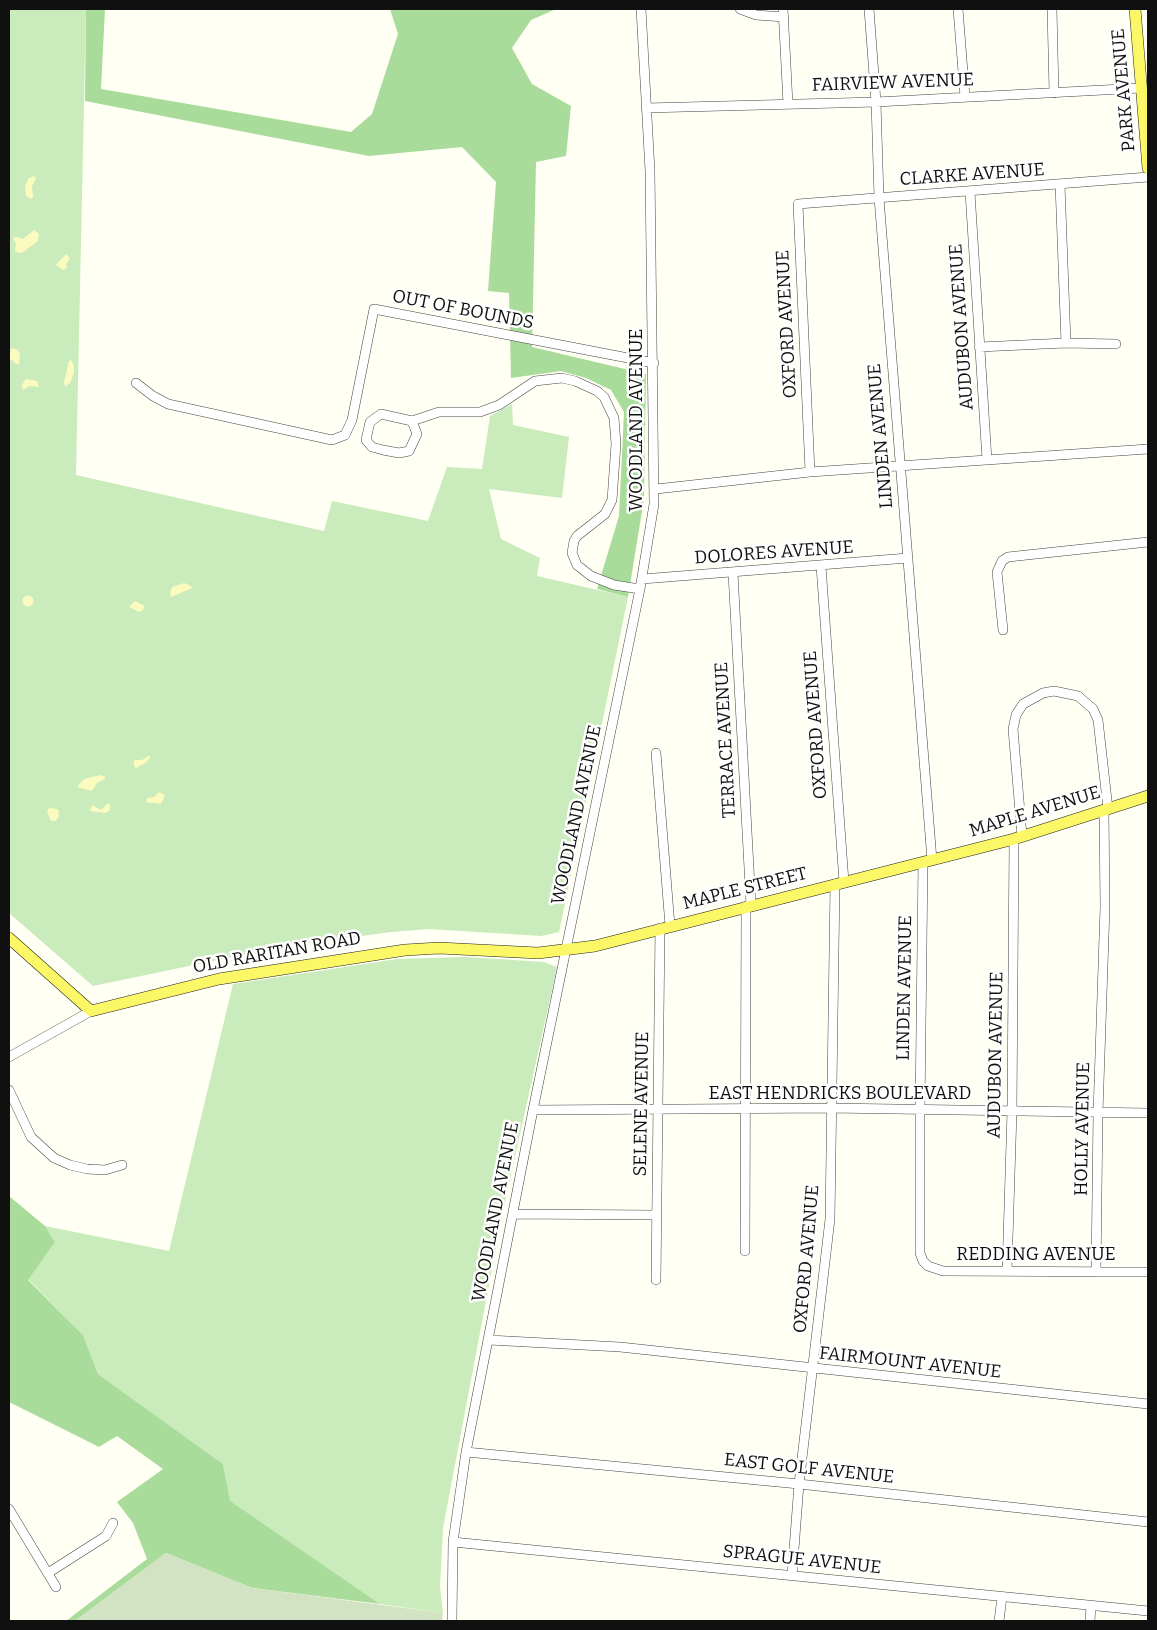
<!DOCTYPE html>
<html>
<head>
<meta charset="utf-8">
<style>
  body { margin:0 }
  #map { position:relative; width:1157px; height:1630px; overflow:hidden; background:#fffff3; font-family:Bitter,serif }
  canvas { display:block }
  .frame { position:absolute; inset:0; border:10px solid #101010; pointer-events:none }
</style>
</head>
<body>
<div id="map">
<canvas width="1157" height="1630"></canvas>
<div class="frame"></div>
</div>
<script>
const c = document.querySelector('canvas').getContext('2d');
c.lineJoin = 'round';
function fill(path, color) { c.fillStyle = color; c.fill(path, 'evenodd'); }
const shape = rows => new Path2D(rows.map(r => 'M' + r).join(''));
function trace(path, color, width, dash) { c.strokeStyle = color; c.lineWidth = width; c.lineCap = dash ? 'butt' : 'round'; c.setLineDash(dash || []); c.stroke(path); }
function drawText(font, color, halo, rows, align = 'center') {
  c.font = font + ' Bitter,serif'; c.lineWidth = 5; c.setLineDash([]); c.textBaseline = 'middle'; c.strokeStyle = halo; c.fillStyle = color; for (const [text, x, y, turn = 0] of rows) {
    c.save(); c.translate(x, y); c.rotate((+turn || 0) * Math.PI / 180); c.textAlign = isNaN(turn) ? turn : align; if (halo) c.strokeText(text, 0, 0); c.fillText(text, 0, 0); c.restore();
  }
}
fill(shape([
  [9,9,86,9,76,475,324,531,332,501,428,521,447,467,482,469,490,416,512,404,513,425,569,437,562,498,489,489,501,539,540,558,537,576,628,597,559,932,541,936,429,929,391,932,280,947,93,986,9,913],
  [465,957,544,962,557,967,503,1211,443,1528,440,1587,443,1613,380,1604,229,1501,223,1464,98,1374,83,1335,28,1279,55,1242,45,1226,169,1251,233,984,397,959]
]), '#caebbb');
fill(shape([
  [86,9,105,9,101,89,351,132,372,114,398,34,390,9,556,9,531,20,512,48,532,84,571,106,566,156,536,162,532,347,646,374,644,499,628,597,597,589,619,516,624,412,611,390,586,378,561,371,511,378,509,293,488,291,496,182,462,147,369,156,85,101],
  [9,1196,45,1226,55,1242,28,1280,83,1335,98,1374,223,1464,230,1501,380,1604,252,1588,166,1553,75,1621,66,1621,147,1559,133,1523,117,1502,163,1469,117,1436,99,1447,9,1402]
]), '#a9dc9a');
fill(shape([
  [34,176,36,179,32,186,33,197,31,199,26,196,25,186,29,178],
  [34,230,39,234,38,241,22,253,15,252,16,244,13,238,16,237,23,239],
  [66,254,70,258,66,264,67,268,63,270,56,265],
  [11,348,16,349,20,353,19,364,16,364,12,360,9,361],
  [71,360,74,365,74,373,70,383,65,387,64,382,69,361],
  [26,379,37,381,39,387,30,386,23,390,22,385],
  [184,583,191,586,192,588,171,597,170,593,172,587],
  '22.5 601a5.5 5.5 0 1 1 11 0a5.5 5.5 0 1 1-11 0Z',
  [135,601,145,606,142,611,139,612,129,607],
  [148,756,151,756,147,762,136,768,134,766,134,760,142,760],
  [100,775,105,777,105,779,97,783,92,791,77,787,84,779],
  [159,792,165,795,161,804,146,802,147,798,154,797],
  [107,804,110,804,110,810,106,813,90,811,92,805,101,810],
  [49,808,58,809,59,816,56,821,51,821,47,811]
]), '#fcfbbf');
fill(shape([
  [166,1553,252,1588,443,1613,442,1621,75,1621]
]), '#d1e3c2');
const minor = shape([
  [740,9,756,15,784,17],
  [783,9,788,104],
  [869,9,876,102,879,198,932,860],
  [958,9,965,97],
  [1052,9,1054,93],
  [646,108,876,102,1141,88],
  [970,192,987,460],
  [1066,343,1116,344],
  [979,347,1066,343,1060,184],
  [136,383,153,396,168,404,332,440,345,435,352,420,374,309,654,363],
  [412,421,417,434,409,451,399,453,383,450,372,447,366,440,370,422,381,414,412,421,439,412,480,412,499,405,535,381,562,378,575,381,597,391,604,397,614,418,616,444,612,500,605,514,577,536,574,541,572,553,577,565,591,576,614,585,640,589],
  [810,472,798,204,1148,177],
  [656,489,810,472,1148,449],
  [821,566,844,882],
  [733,573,751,905],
  [642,579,908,558],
  [1003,630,997,572,1002,561,1008,557,1148,542],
  [656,753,670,926],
  [1022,836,1013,729,1016,715,1023,704,1043,693,1054,691,1078,696,1093,709,1098,720,1108,809],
  [923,862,920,1110,920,1253,923,1261,928,1266,943,1271,1148,1272],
  [9,1057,91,1011],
  [9,1090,31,1137,54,1158,70,1165,87,1169,105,1170,122,1165],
  [533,1110,831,1108,1148,1113],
  [513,1214,657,1215],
  [745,1251,746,906],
  [1007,1271,1012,1111,1014,839],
  [1096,1272,1098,1113,1105,907,1104,811],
  [656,1280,660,928],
  [489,1340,620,1347,1148,1404],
  [466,1452,799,1484,1148,1522],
  [9,1509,56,1587],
  [453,1542,1148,1611],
  [48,1573,106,1536,113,1523],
  [792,1575,799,1484,830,1219,835,884],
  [452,1621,453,1542,466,1452,533,1110,640,589,654,504,650,171,641,9],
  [999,1621,1002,1597],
  [1090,1621,1091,1606]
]);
const major = shape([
  [1135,9,1148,168],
  [9,938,91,1011,219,979,405,950,439,948,538,953,595,946,1014,839,1148,796]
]);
trace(minor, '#434343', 10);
trace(major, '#212121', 12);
trace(minor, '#fff', 9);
trace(major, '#fbf767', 11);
drawText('18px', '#101010', '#fff', [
  ["FAIRVIEW AVENUE",893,83,-2],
  ["PARK AVENUE",1124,90,-95],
  ["CLARKE AVENUE",972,175,-4],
  ["OUT OF BOUNDS",463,310,11],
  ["OXFORD AVENUE",787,324,-93],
  ["AUDUBON AVENUE",962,327,-94],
  ["WOODLAND AVENUE",637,420,-90],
  ["LINDEN AVENUE",881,436,-95],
  ["DOLORES AVENUE",774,553,-4],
  ["OXFORD AVENUE",816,725,-94],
  ["TERRACE AVENUE",726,740,-93],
  ["MAPLE AVENUE",1035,812,-17],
  ["WOODLAND AVENUE",577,815,-78],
  ["MAPLE STREET",745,889,-14],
  ["OLD RARITAN ROAD",277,953,-10],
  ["LINDEN AVENUE",905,988,-89],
  ["AUDUBON AVENUE",996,1055,-89],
  ["EAST HENDRICKS BOULEVARD",840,1094],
  ["SELENE AVENUE",642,1104,-89],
  ["HOLLY AVENUE",1083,1129,-89],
  ["WOODLAND AVENUE",496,1212,-79],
  ["REDDING AVENUE",1036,1255],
  ["OXFORD AVENUE",807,1259,-85],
  ["FAIRMOUNT AVENUE",910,1363,6],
  ["EAST GOLF AVENUE",809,1469,6],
  ["SPRAGUE AVENUE",802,1560,6]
]);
</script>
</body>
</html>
